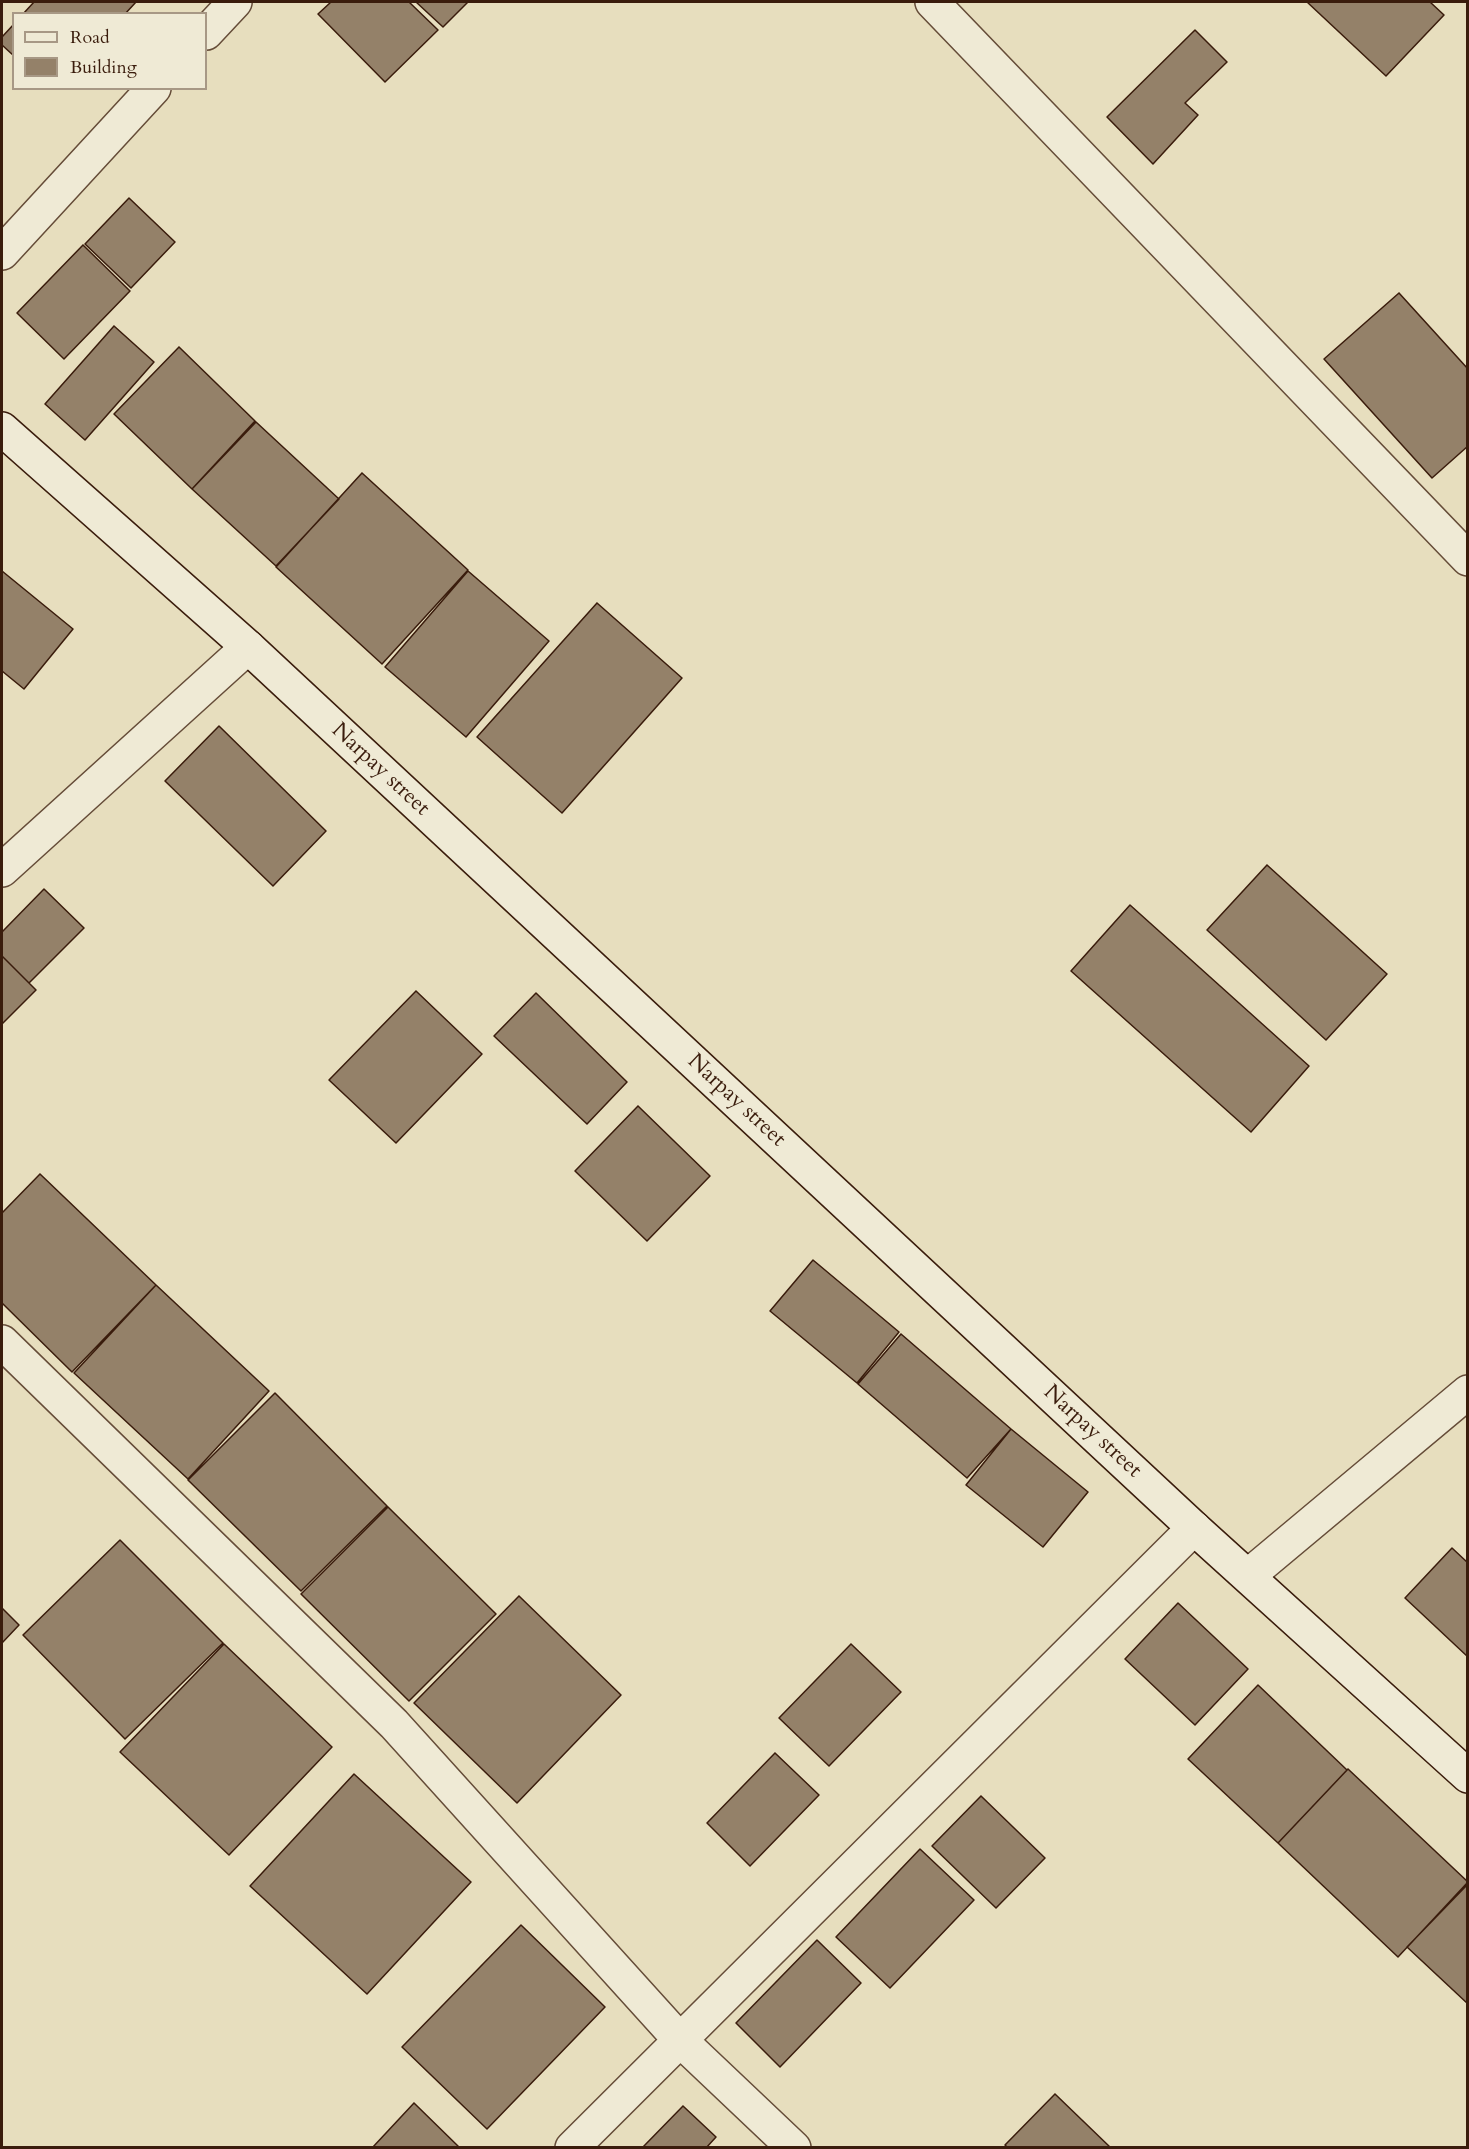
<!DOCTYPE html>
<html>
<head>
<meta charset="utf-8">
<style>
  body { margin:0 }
  #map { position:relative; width:1469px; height:2149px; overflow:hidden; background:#e7debe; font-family:Cardo,serif }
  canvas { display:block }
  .frame { position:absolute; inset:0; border:3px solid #3a1c0c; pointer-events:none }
  .legend { position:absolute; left:12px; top:12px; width:195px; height:78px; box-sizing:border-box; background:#efead5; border:2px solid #a79885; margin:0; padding:8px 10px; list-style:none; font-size:18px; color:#3a1c0c }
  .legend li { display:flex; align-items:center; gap:12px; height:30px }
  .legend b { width:30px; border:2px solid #a79885 }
</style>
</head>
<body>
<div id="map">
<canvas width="1469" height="2149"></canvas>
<div class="frame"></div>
<ul class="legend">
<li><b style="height:8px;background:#efead5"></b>Road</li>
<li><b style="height:16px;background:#948169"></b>Building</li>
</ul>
</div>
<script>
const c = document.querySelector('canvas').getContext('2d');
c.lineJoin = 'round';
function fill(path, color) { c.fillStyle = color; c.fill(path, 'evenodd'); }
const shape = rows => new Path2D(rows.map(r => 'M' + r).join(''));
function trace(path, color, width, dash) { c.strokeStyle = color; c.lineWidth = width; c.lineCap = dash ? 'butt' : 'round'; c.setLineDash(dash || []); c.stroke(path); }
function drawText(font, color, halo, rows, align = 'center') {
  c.font = font + ' Cardo,serif'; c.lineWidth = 4.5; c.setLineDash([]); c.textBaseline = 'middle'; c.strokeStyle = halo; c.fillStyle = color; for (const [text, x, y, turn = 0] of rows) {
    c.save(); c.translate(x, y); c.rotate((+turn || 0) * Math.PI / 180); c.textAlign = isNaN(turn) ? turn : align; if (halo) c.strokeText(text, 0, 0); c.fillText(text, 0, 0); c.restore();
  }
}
const building = shape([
  [34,2,136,2,125,14,23,14,34,2],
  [331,2,409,2,438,30,385,82,318,14,331,2],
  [416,2,468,2,443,27,416,2],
  [1307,2,1430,2,1444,15,1386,76,1307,2],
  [14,24,14,56,2,45,2,37,14,24],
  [1195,30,1227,62,1185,103,1198,115,1153,164,1107,117,1195,30],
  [129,198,175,242,131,288,85,244,129,198],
  [83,245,130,291,64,359,17,313,83,245],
  [1399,293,1468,369,1468,446,1432,478,1324,359,1399,293],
  [114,326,154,362,85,440,45,404,114,326],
  [179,347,255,421,192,489,114,414,179,347],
  [256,422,339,499,276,566,192,489,256,422],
  [362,473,468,570,382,664,276,567,362,473],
  [2,571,73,629,24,689,2,671,2,571],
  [468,571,549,641,466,737,385,667,468,571],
  [597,603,682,678,562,813,477,737,597,603],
  [219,726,326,831,273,886,165,781,219,726],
  [1267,865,1387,974,1326,1040,1207,930,1267,865],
  [44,889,84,928,29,983,2,956,2,932,44,889],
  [1130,905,1309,1066,1251,1132,1071,971,1130,905],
  [2,956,36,990,2,1024,2,956],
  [416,991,482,1054,396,1143,329,1080,416,991],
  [536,993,627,1082,587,1124,494,1036,536,993],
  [638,1106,710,1176,647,1241,575,1171,638,1106],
  [40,1174,156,1285,72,1372,2,1303,2,1213,40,1174],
  [813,1260,899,1332,857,1383,770,1311,813,1260],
  [156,1285,269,1391,188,1479,74,1373,156,1285],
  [901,1334,1011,1429,967,1478,858,1384,901,1334],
  [275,1393,387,1506,301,1591,188,1480,275,1393],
  [1011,1429,1088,1492,1043,1547,966,1485,1011,1429],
  [388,1507,496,1614,409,1701,301,1594,388,1507],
  [120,1540,223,1643,125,1739,23,1635,120,1540],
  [1452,1548,1468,1563,1468,1657,1405,1598,1452,1548],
  [519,1596,621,1695,517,1803,414,1703,519,1596],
  [1178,1603,1248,1669,1195,1725,1125,1659,1178,1603],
  [2,1608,19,1625,2,1643,2,1608],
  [224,1644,332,1747,229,1855,120,1752,224,1644],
  [851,1644,901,1692,829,1766,779,1718,851,1644],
  [1258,1685,1347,1770,1278,1843,1188,1759,1258,1685],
  [775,1753,819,1795,750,1866,707,1823,775,1753],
  [1348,1769,1468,1882,1398,1957,1278,1843,1348,1769],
  [354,1774,471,1882,367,1994,250,1886,354,1774],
  [981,1796,1045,1858,996,1908,932,1846,981,1796],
  [920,1849,974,1900,890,1988,836,1937,920,1849],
  [1468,1884,1468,2004,1407,1947,1468,1884],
  [521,1925,605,2007,487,2129,402,2047,521,1925],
  [817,1940,861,1983,780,2067,736,2023,817,1940],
  [1055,2094,1111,2148,1008,2148,1005,2145,1055,2094],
  [414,2103,460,2148,372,2148,414,2103],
  [683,2106,716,2137,706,2148,642,2148,683,2106]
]);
fill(building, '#948169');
trace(building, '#3a1c0c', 1.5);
const street = shape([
  [932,2,1468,559],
  [206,33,235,2],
  [2,253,154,88],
  [2,870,248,647],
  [2,1342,394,1724,679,2039,794,2148],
  [1248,1576,1468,1392],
  [572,2148,1194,1528]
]);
const secondary = shape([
  [2,429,248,647,1194,1528,1468,1776]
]);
trace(street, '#654c38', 36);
trace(secondary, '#3a1c0c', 36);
trace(street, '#efead5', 33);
trace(secondary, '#efead5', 33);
drawText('22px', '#3a1c0c', '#efead5', [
  ["Narpay street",380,770,43],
  ["Narpay street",736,1101,43],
  ["Narpay street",1092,1432,43]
]);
</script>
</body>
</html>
